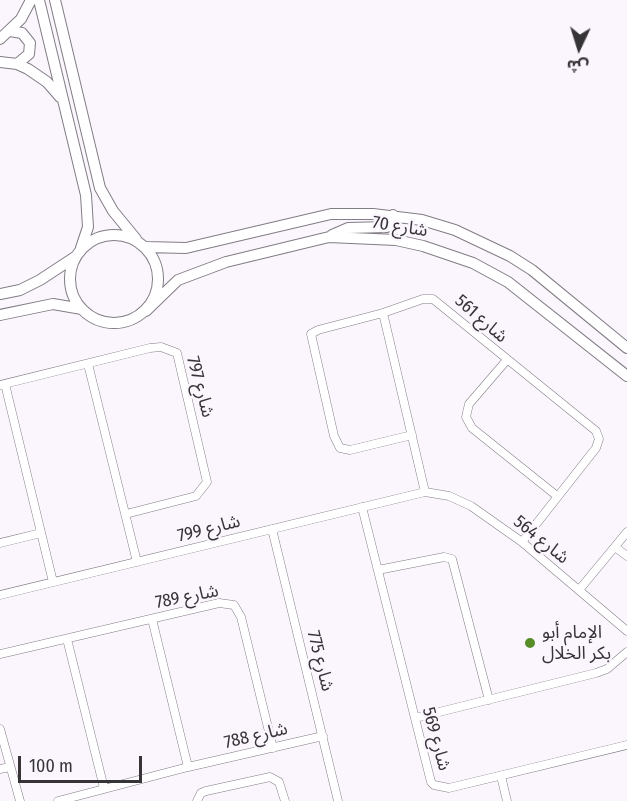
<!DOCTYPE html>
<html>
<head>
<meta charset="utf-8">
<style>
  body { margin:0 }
  #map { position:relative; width:627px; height:801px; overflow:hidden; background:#fbf6fe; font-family:"Fira Sans Condensed","Noto Sans Arabic",sans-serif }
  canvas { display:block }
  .north { position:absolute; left:549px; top:18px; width:60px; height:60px; -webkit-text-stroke:4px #fbf6fe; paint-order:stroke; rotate:184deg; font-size:16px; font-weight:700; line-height:24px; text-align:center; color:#373438 }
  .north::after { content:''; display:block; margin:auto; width:21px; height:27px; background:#373438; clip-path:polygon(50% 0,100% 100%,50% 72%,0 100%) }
  .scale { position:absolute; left:18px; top:756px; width:124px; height:27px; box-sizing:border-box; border:3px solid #373438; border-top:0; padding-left:8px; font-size:18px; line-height:21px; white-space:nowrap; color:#373438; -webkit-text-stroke:4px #fbf6fe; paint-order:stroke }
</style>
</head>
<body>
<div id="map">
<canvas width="627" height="801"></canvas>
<div class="north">ش</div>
<div class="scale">100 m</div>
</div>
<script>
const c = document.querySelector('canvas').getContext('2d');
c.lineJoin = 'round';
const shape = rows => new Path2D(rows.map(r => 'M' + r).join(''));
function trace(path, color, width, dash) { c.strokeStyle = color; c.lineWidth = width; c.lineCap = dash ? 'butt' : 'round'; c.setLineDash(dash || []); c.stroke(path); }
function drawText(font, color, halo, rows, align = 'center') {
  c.font = font + ' "Fira Sans Condensed","Noto Sans Arabic",sans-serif'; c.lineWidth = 5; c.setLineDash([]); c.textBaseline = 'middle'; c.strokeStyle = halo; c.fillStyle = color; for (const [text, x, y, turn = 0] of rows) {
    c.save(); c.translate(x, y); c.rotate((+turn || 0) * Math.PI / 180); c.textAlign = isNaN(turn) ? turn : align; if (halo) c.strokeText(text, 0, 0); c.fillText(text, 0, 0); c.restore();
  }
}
const street = shape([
  [383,313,425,492],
  [506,361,469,404,466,417,472,428,557,496],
  [88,364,137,562],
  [5,384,53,582],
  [0,385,150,348,161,347,177,353,207,482,196,496,126,514],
  [412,435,350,450,340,448,334,436,311,334,318,330,383,313,423,299,433,299,596,431,599,439,596,448,522,542],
  [362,507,431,782,434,785,449,788,627,745],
  [272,529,338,801],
  [0,543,41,533],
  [615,547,627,556],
  [378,570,444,557,452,559,489,700],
  [579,590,627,532],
  [0,595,425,492,449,496,471,506,522,542,627,631],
  [152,619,188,767],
  [67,639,104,788],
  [0,654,219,603,234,605,241,617,273,748],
  [415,718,596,673,607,669,627,652],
  [0,729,20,801],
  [0,769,10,767],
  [501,776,507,801],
  [58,801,188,767,323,736],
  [197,801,201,793,206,791,270,777,279,782,285,801]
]);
const secondary = shape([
  [39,0,86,195,88,227,81,248],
  [55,0,100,188,113,211,136,239],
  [10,31,22,33,30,43,29,54,17,64],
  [0,39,21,19,31,0],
  [0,62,17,64,28,69,47,82,60,97],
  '70 279a44 44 0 1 1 88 0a44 44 0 1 1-88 0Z',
  [332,235,348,228,387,227,393,215],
  [146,247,186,248,331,214,373,214,422,220,455,230,510,256,532,270,627,348],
  [0,294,20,290,40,280,75,257],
  [146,311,178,280,226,262,329,237,396,240,423,246,473,263,508,282,627,376],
  [0,315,53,304,82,309]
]);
trace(street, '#827c85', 9);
trace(secondary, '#827c85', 12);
trace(street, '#fff', 8);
trace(secondary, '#fff', 10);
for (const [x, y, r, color] of [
  [530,643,6,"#578d26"]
]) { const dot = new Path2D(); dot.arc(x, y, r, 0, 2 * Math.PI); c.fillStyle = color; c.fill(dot); trace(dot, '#fbf6fe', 2); }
drawText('18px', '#373438', '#fbf6fe', [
  ["شارع 70",400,227,9],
  ["شارع 561",481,319,41],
  ["شارع 797",200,387,75],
  ["شارع 799",209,529,-14],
  ["شارع 564",541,540,39],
  ["شارع 789",187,597,-11],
  ["شارع 775",320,661,76],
  ["شارع 788",256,736,-13],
  ["شارع 569",436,739,75]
]);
drawText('18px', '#373438', '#fbf6fe', [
  ["الإمام أبو",542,633],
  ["بكر الخلال",542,654]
], 'left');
</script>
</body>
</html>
